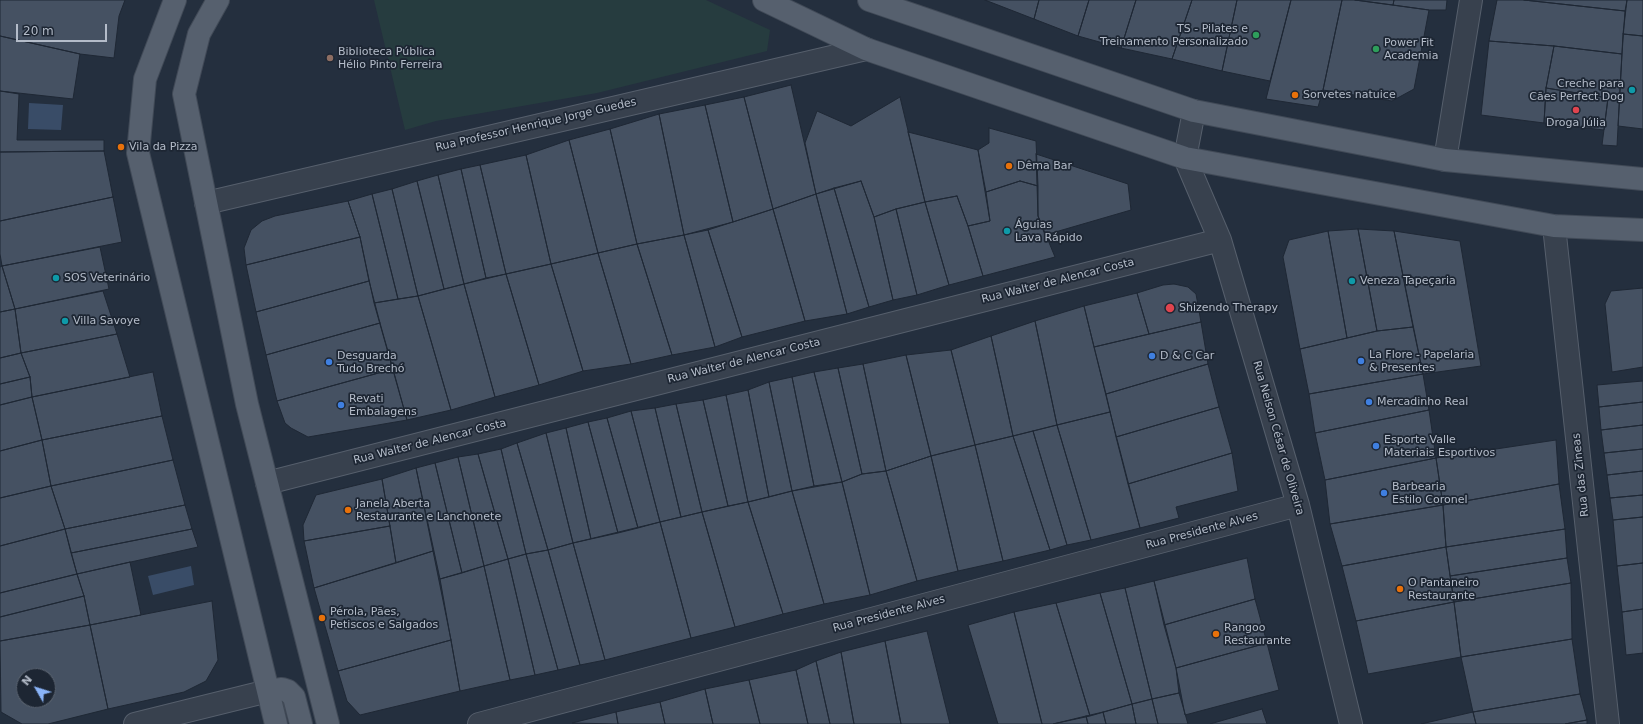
<!DOCTYPE html>
<html>
<head>
<meta charset="utf-8">
<style>
  body { margin:0 }
  #map { position:relative; width:1643px; height:724px; overflow:hidden; background:#242f3e; font-family:"DejaVu Sans",sans-serif }
  canvas { display:block }
  .north { position:absolute; left:16px; top:668px; width:40px; height:40px; box-sizing:border-box; background:#1d2633; border:1px solid #59626f; border-radius:50%; rotate:309deg; font-size:11px; font-weight:700; line-height:16px; text-align:center; color:#b4bcc9 }
  .north::after { content:''; display:block; margin:auto; width:14px; height:18px; background:#8ab4f8; clip-path:polygon(50% 0,100% 100%,50% 72%,0 100%) }
  .scale { position:absolute; left:16px; top:24px; width:91px; height:18px; box-sizing:border-box; border:2px solid #b4bcc9; border-top:0; padding-left:5px; font-size:12px; line-height:14px; white-space:nowrap; color:#b4bcc9; -webkit-text-stroke:3px #1d2633; paint-order:stroke }
</style>
</head>
<body>
<div id="map">
<canvas width="1643" height="724"></canvas>
<div class="north">N</div>
<div class="scale">20 m</div>
</div>
<script>
const c = document.querySelector('canvas').getContext('2d');
c.lineJoin = 'round';
function fill(path, color) { c.fillStyle = color; c.fill(path, 'evenodd'); }
const shape = rows => new Path2D(rows.map(r => 'M' + r).join(''));
function trace(path, color, width, dash) { c.strokeStyle = color; c.lineWidth = width; c.lineCap = dash ? 'butt' : 'round'; c.setLineDash(dash || []); c.stroke(path); }
function drawText(font, color, halo, rows, align = 'center') {
  c.font = font + ' "DejaVu Sans",sans-serif'; c.lineWidth = 3.5; c.setLineDash([]); c.textBaseline = 'middle'; c.strokeStyle = halo; c.fillStyle = color; for (const [text, x, y, turn = 0] of rows) {
    c.save(); c.translate(x, y); c.rotate((+turn || 0) * Math.PI / 180); c.textAlign = isNaN(turn) ? turn : align; if (halo) c.strokeText(text, 0, 0); c.fillText(text, 0, 0); c.restore();
  }
}
fill(shape([
  [374,0,706,0,770,30,767,51,597,93,436,121,405,130]
]), '#263c3f');
fill(shape([
  [29,103,63,105,61,130,28,129],
  [191,566,194,585,153,595,148,576]
]), '#394c67');
const building = shape([
  [0,0,125,0,119,16,114,58,80,54,0,36,0,0],
  [985,0,1039,0,1034,19,985,0],
  [1039,0,1089,0,1078,36,1034,19,1039,0],
  [1089,0,1136,0,1121,48,1078,36,1089,0],
  [1136,0,1192,0,1172,59,1121,48,1136,0],
  [1192,0,1237,0,1222,71,1172,59,1192,0],
  [1237,0,1291,0,1270,81,1222,71,1237,0],
  [1291,0,1342,0,1323,90,1318,107,1266,99,1291,0],
  [1342,0,1355,0,1429,10,1414,89,1392,101,1323,90,1342,0],
  [1355,0,1394,0,1393,5,1355,0],
  [1394,0,1447,0,1446,10,1429,10,1393,5,1394,0],
  [1497,0,1524,0,1625,11,1622,54,1554,46,1489,41,1497,0],
  [1524,0,1627,0,1625,11,1524,0],
  [1627,0,1643,0,1643,36,1623,34,1627,0],
  [1623,34,1643,36,1643,129,1618,126,1623,34],
  [0,36,80,54,73,99,0,91,0,36],
  [1489,41,1554,46,1546,88,1544,123,1481,115,1489,41],
  [1554,46,1622,54,1617,146,1602,145,1608,98,1546,88,1554,46],
  [791,85,816,194,773,209,744,97,791,85],
  [1546,88,1608,98,1604,130,1544,123,1546,88],
  [0,91,19,94,17,140,104,140,104,151,0,152,0,91],
  [744,97,773,209,733,222,705,105,744,97],
  [900,97,925,202,896,209,874,217,861,181,816,194,805,143,817,111,851,126,900,97],
  [705,105,733,222,684,235,659,114,705,105],
  [659,114,684,235,637,244,610,129,659,114],
  [989,128,1036,141,1038,186,1020,181,986,192,978,150,989,143,989,128],
  [610,129,637,244,598,253,569,140,610,129],
  [908,132,978,150,990,221,968,226,957,196,925,202,908,132],
  [569,140,598,253,551,264,526,155,569,140],
  [104,151,113,197,0,221,0,152,104,151],
  [1036,154,1128,184,1131,210,1045,235,1038,216,1036,154],
  [526,155,551,264,506,274,480,165,526,155],
  [480,165,506,274,486,278,461,169,480,165],
  [461,169,486,278,464,284,438,175,461,169],
  [438,175,464,284,444,289,417,181,438,175],
  [417,181,444,289,418,296,392,189,417,181],
  [861,181,874,217,893,300,869,307,834,188,861,181],
  [1020,181,1038,186,1038,216,1055,257,983,276,968,226,990,221,986,192,1020,181],
  [834,188,869,307,847,314,816,194,834,188],
  [392,189,418,296,398,299,372,194,392,189],
  [372,194,398,299,374,303,360,237,348,201,372,194],
  [816,194,847,314,805,321,773,209,816,194],
  [957,196,968,226,983,276,949,285,925,202,957,196],
  [113,197,122,242,2,266,0,254,0,221,113,197],
  [348,201,360,237,246,265,244,248,251,230,262,221,275,216,348,201],
  [925,202,949,285,917,295,896,209,925,202],
  [773,209,805,321,742,337,708,230,773,209],
  [896,209,917,295,893,300,874,217,896,209],
  [1358,229,1394,231,1413,327,1377,331,1358,229],
  [1358,229,1377,331,1347,338,1328,231,1358,229],
  [708,230,742,337,715,347,684,235,708,230],
  [1328,231,1347,338,1300,349,1283,257,1289,240,1328,231],
  [1394,231,1460,241,1481,366,1423,374,1394,231],
  [684,235,715,347,672,355,637,244,684,235],
  [360,237,369,281,256,312,246,265,360,237],
  [637,244,672,355,631,364,598,253,637,244],
  [100,247,109,289,15,309,2,266,100,247],
  [598,253,631,364,583,371,551,264,598,253],
  [551,264,583,371,539,385,506,274,551,264],
  [2,266,15,309,0,312,0,267,2,266],
  [506,274,539,385,495,397,464,284,506,274],
  [369,281,380,323,266,355,256,312,369,281],
  [464,284,495,397,451,410,418,296,464,284],
  [1174,284,1188,287,1196,294,1201,322,1149,334,1137,293,1163,285,1174,284],
  [1643,288,1643,367,1612,372,1605,304,1611,291,1643,288],
  [103,291,117,334,21,353,15,309,103,291],
  [1137,293,1149,334,1094,347,1084,306,1137,293],
  [418,296,451,410,407,420,374,303,418,296],
  [1084,306,1110,412,1057,425,1035,321,1084,306],
  [15,309,21,353,0,358,0,312,15,309],
  [1035,321,1057,425,1013,436,991,336,1035,321],
  [1201,322,1208,364,1106,394,1094,347,1201,322],
  [380,323,393,369,277,401,266,355,380,323],
  [1413,327,1423,374,1309,394,1300,349,1377,331,1413,327],
  [117,334,130,377,32,397,30,377,21,353,117,334],
  [991,336,1013,436,975,445,951,350,991,336],
  [951,350,975,445,931,456,906,355,951,350],
  [21,353,30,377,0,384,0,358,21,353],
  [906,355,931,456,886,471,863,364,906,355],
  [863,364,886,471,862,474,838,368,863,364],
  [1208,364,1219,407,1116,437,1106,394,1208,364],
  [838,368,862,474,842,482,814,372,838,368],
  [393,369,407,420,308,437,291,428,285,423,277,401,393,369],
  [153,372,162,416,42,440,32,397,153,372],
  [814,372,842,482,814,486,792,377,814,372],
  [1423,374,1429,410,1315,433,1309,394,1423,374],
  [30,377,32,397,0,405,0,384,30,377],
  [792,377,814,486,792,491,769,382,792,377],
  [1643,381,1643,402,1599,407,1597,385,1643,381],
  [769,382,792,491,769,497,748,390,769,382],
  [748,390,769,497,748,502,726,395,748,390],
  [726,395,748,502,728,506,703,400,726,395],
  [32,397,42,440,0,451,0,405,32,397],
  [703,400,728,506,702,512,676,404,703,400],
  [1643,402,1643,425,1601,430,1599,407,1643,402],
  [676,404,702,512,681,517,655,408,676,404],
  [1219,407,1232,453,1128,484,1116,437,1219,407],
  [655,408,681,517,660,522,631,411,655,408],
  [1429,410,1436,458,1325,480,1315,433,1429,410],
  [631,411,660,522,638,528,607,418,631,411],
  [1110,412,1140,528,1091,540,1057,425,1110,412],
  [162,416,173,460,51,486,42,440,162,416],
  [607,418,638,528,618,533,588,422,607,418],
  [588,422,618,533,591,539,566,428,588,422],
  [1057,425,1091,540,1067,545,1033,431,1057,425],
  [1643,425,1643,449,1604,453,1601,430,1643,425],
  [566,428,591,539,573,543,546,433,566,428],
  [1033,431,1067,545,1050,550,1013,436,1033,431],
  [546,433,573,543,548,550,517,443,546,433],
  [1013,436,1050,550,1003,561,975,445,1013,436],
  [42,440,51,486,0,498,0,451,42,440],
  [1556,440,1559,484,1443,505,1436,458,1556,440],
  [517,443,548,550,526,554,501,449,517,443],
  [975,445,1003,561,958,571,931,456,975,445],
  [501,449,526,554,508,559,478,454,501,449],
  [1643,449,1643,471,1607,475,1604,453,1643,449],
  [1232,453,1238,491,1176,507,1179,518,1140,528,1128,484,1232,453],
  [478,454,508,559,484,566,458,457,478,454],
  [931,456,958,571,917,581,886,471,931,456],
  [458,457,484,566,462,573,435,463,458,457],
  [1436,458,1443,505,1330,524,1325,480,1436,458],
  [173,460,185,505,65,529,51,486,173,460],
  [435,463,462,573,440,579,416,468,435,463],
  [416,468,433,551,396,563,382,479,416,468],
  [886,471,917,581,870,595,842,482,862,474,886,471],
  [1643,471,1643,495,1610,498,1607,475,1643,471],
  [382,479,390,526,304,541,303,525,316,495,382,479],
  [842,482,870,595,824,604,792,491,842,482],
  [1559,484,1565,529,1446,547,1443,505,1559,484],
  [51,486,65,529,0,546,0,498,51,486],
  [792,491,824,604,783,614,748,502,792,491],
  [1643,495,1643,517,1613,520,1610,498,1643,495],
  [748,502,783,614,735,627,702,512,748,502],
  [185,505,192,529,71,553,65,529,185,505],
  [1443,505,1446,547,1342,566,1330,524,1443,505],
  [702,512,735,627,691,638,660,522,702,512],
  [1643,517,1643,563,1617,566,1613,520,1643,517],
  [660,522,691,638,605,660,573,543,660,522],
  [390,526,396,563,314,588,304,541,390,526],
  [65,529,77,574,0,593,0,546,65,529],
  [192,529,198,547,77,574,71,553,192,529],
  [1565,529,1567,558,1450,576,1446,547,1565,529],
  [573,543,605,660,580,665,548,550,573,543],
  [1446,547,1454,602,1356,621,1342,566,1446,547],
  [548,550,580,665,558,670,526,554,548,550],
  [433,551,451,640,338,671,314,588,433,551],
  [526,554,558,670,535,675,508,559,526,554],
  [1247,558,1255,599,1164,625,1154,581,1247,558],
  [1567,558,1571,583,1454,602,1450,576,1567,558],
  [508,559,535,675,510,680,484,566,508,559],
  [130,562,141,615,90,625,84,596,77,574,130,562],
  [1643,563,1643,609,1622,612,1617,566,1643,563],
  [484,566,510,680,460,691,440,579,484,566],
  [77,574,84,596,0,617,0,593,77,574],
  [1154,581,1176,668,1179,693,1152,699,1125,588,1154,581],
  [1571,583,1572,639,1461,657,1454,602,1571,583],
  [1125,588,1152,699,1132,704,1100,593,1125,588],
  [1100,593,1132,704,1090,716,1056,603,1100,593],
  [84,596,90,625,0,641,0,617,84,596],
  [1255,599,1267,643,1176,668,1164,625,1255,599],
  [212,601,218,660,206,681,184,692,108,709,90,625,212,601],
  [1454,602,1461,657,1368,674,1356,621,1454,602],
  [1056,603,1090,716,1053,724,1042,724,1014,612,1056,603],
  [1643,609,1643,653,1626,655,1622,612,1643,609],
  [1014,612,1042,724,998,724,968,625,1014,612],
  [90,625,108,709,48,724,22,724,1,712,0,641,90,625],
  [24,676,48,676,48,700,24,700,24,676],
  [927,631,950,724,901,724,885,641,927,631],
  [1572,639,1580,694,1473,712,1461,657,1572,639],
  [451,640,460,691,360,715,347,701,338,671,451,640],
  [885,641,901,724,854,724,841,652,885,641],
  [1267,643,1279,690,1185,715,1176,668,1267,643],
  [841,652,854,724,830,724,816,661,841,652],
  [816,661,830,724,808,724,796,670,816,661],
  [796,670,808,724,760,724,749,680,796,670],
  [749,680,760,724,713,724,705,689,749,680],
  [705,689,713,724,665,724,660,702,705,689],
  [1179,693,1188,724,1158,724,1152,699,1179,693],
  [1580,694,1587,720,1565,724,1476,724,1473,712,1580,694],
  [1152,699,1158,724,1136,724,1132,704,1152,699],
  [660,702,665,724,618,724,616,712,660,702],
  [1132,704,1136,724,1106,724,1103,712,1132,704],
  [1262,709,1267,724,1210,724,1262,709],
  [616,712,618,724,572,723,616,712],
  [1103,712,1106,724,1088,724,1086,716,1103,712],
  [1473,712,1476,724,1421,724,1473,712],
  [1086,716,1088,724,1053,724,1086,716],
  [1587,720,1587,724,1565,724,1587,720]
]);
fill(building, '#455162');
trace(building, '#1f2835', 1);
const minor = shape([
  [1194,111,1185,158,1220,240,1298,505,1351,724],
  [1445,160,1471,0],
  [206,203,866,49],
  [1554,226,1608,724],
  [267,483,1220,240],
  [135,724,268,691],
  [479,724,1298,505]
]);
const major = shape([
  [175,0,145,79,138,153,276,724],
  [218,0,199,34,184,94,247,404,328,724],
  [764,0,866,49,1185,158,1554,226,1643,230],
  [869,0,1194,111,1445,160,1643,179],
  [268,691,282,689,288,691,294,697,301,724]
]);
trace(minor, '#565f6c', 24);
trace(major, '#414a57', 24);
trace(minor, '#38414e', 22);
trace(major, '#56606e', 22);
for (const [x, y, r, color] of [
  [1256,35,4,"#2e9e5b"],
  [1376,49,4,"#2e9e5b"],
  [330,58,4,"#8d6e63"],
  [1632,90,4,"#0f9aa8"],
  [1295,95,4,"#e8710a"],
  [1576,110,4,"#e0444e"],
  [121,147,4,"#e8710a"],
  [1009,166,4,"#e8710a"],
  [1007,231,4,"#0f9aa8"],
  [56,278,4,"#0f9aa8"],
  [1352,281,4,"#0f9aa8"],
  [1170,308,5,"#e0444e"],
  [65,321,4,"#0f9aa8"],
  [1152,356,4,"#3f7fe0"],
  [1361,361,4,"#3f7fe0"],
  [329,362,4,"#3f7fe0"],
  [1369,402,4,"#3f7fe0"],
  [341,405,4,"#3f7fe0"],
  [1376,446,4,"#3f7fe0"],
  [1384,493,4,"#3f7fe0"],
  [348,510,4,"#e8710a"],
  [1400,589,4,"#e8710a"],
  [322,618,4,"#e8710a"],
  [1216,634,4,"#e8710a"]
]) { const dot = new Path2D(); dot.arc(x, y, r, 0, 2 * Math.PI); c.fillStyle = color; c.fill(dot); trace(dot, '#1d2633', 1.5); }
drawText('11px', '#b4bcc9', '#1d2633', [
  ["TS - Pilates e",1248,29,"right"],
  ["Treinamento Personalizado",1248,42,"right"],
  ["Power Fit",1384,43],
  ["Academia",1384,56],
  ["Biblioteca Pública",338,52],
  ["Hélio Pinto Ferreira",338,65],
  ["Creche para",1624,84,"right"],
  ["Cães Perfect Dog",1624,97,"right"],
  ["Sorvetes natuice",1303,95],
  ["Droga Júlia",1576,123,"center"],
  ["Vila da Pizza",129,147],
  ["Dêma Bar",1017,166],
  ["Águias",1015,225],
  ["Lava Rápido",1015,238],
  ["SOS Veterinário",64,278],
  ["Veneza Tapeçaria",1360,281],
  ["Shizendo Therapy",1179,308],
  ["Villa Savoye",73,321],
  ["La Flore - Papelaria",1369,355],
  ["& Presentes",1369,368],
  ["Desguarda",337,356],
  ["Tudo Brechó",337,369],
  ["D & C Car",1160,356],
  ["Revati",349,399],
  ["Embalagens",349,412],
  ["Mercadinho Real",1377,402],
  ["Esporte Valle",1384,440],
  ["Materiais Esportivos",1384,453],
  ["Barbearia",1392,487],
  ["Estilo Coronel",1392,500],
  ["Janela Aberta",356,504],
  ["Restaurante e Lanchonete",356,517],
  ["O Pantaneiro",1408,583],
  ["Restaurante",1408,596],
  ["Pérola, Pães,",330,612],
  ["Petiscos e Salgados",330,625],
  ["Rangoo",1224,628],
  ["Restaurante",1224,641]
], 'left');
drawText('11px', '#b4bcc9', '#1d2633', [
  ["Rua Professor Henrique Jorge Guedes",536,125,-13],
  ["Rua Walter de Alencar Costa",1058,281,-14],
  ["Rua Walter de Alencar Costa",744,361,-14],
  ["Rua Nelson César de Oliveira",1278,438,74],
  ["Rua Walter de Alencar Costa",430,442,-14],
  ["Rua das Zineas",1581,475,-96],
  ["Rua Presidente Alves",1202,531,-15],
  ["Rua Presidente Alves",889,614,-15]
]);
</script>
</body>
</html>
